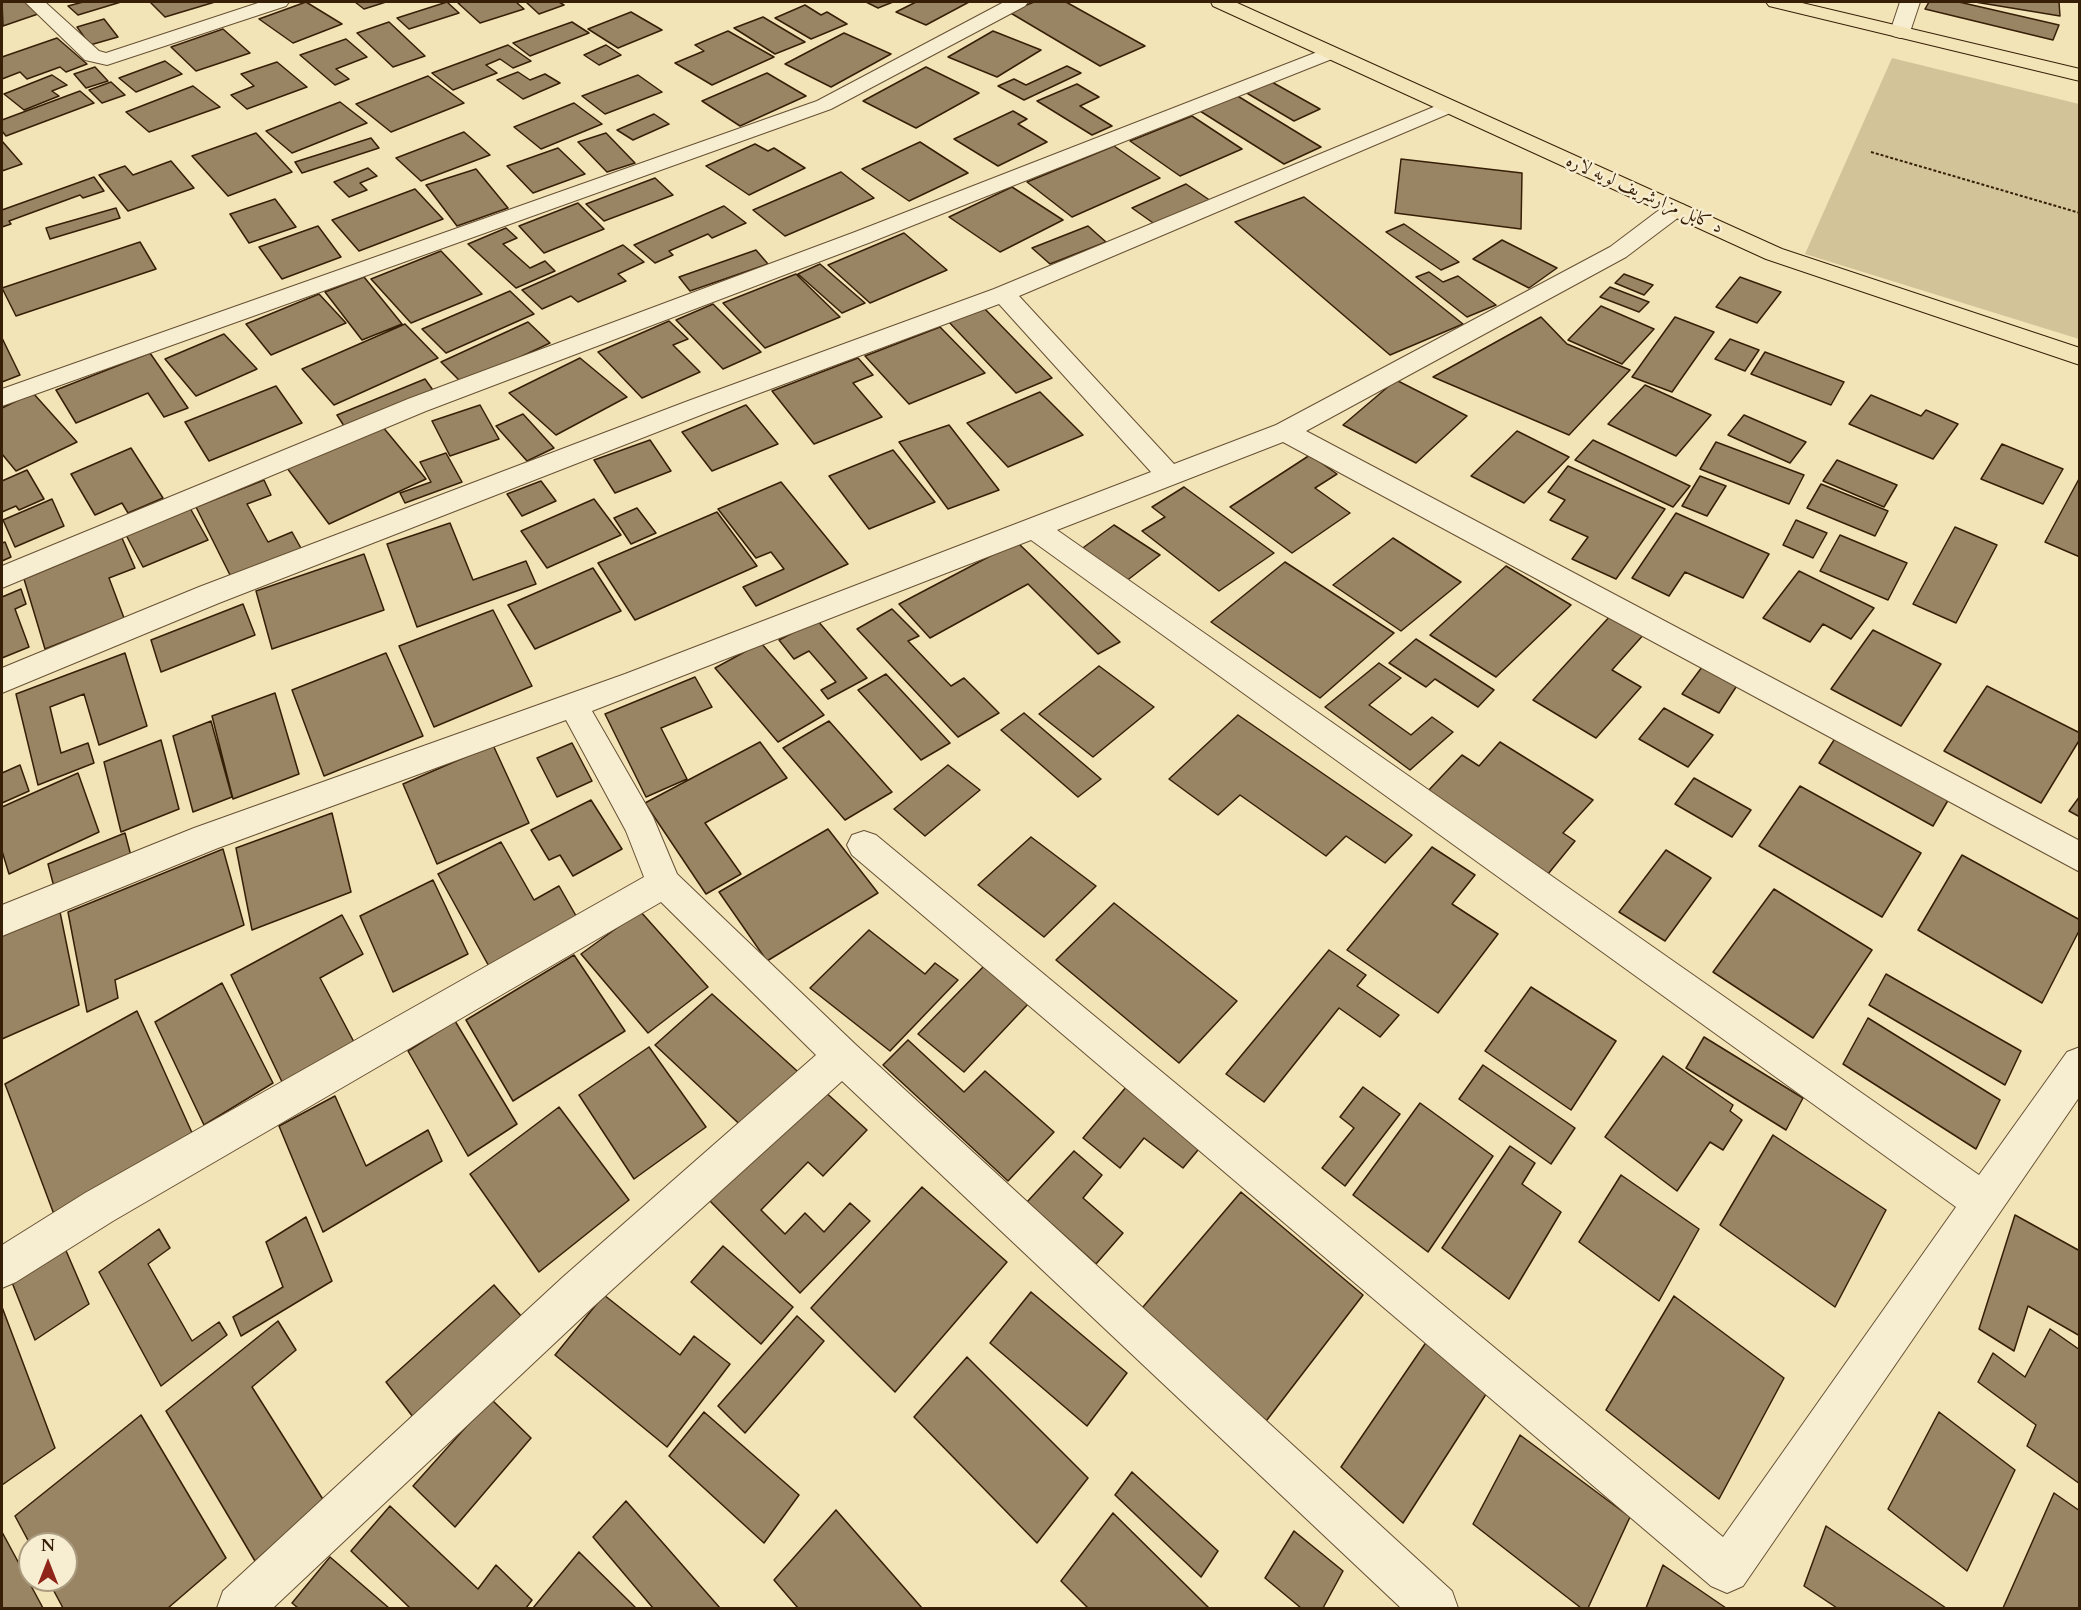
<!DOCTYPE html>
<html>
<head>
<meta charset="utf-8">
<style>
  body { margin:0 }
  #map { position:relative; width:2081px; height:1610px; overflow:hidden; background:#f3e4b7; font-family:Cardo,serif }
  canvas { display:block }
  .frame { position:absolute; inset:0; border:3px solid #371f07; pointer-events:none }
  .north { position:absolute; left:18px; top:1532px; width:60px; height:60px; box-sizing:border-box; background:#f7edd0; border:2px solid #aa9b80; border-radius:50%; rotate:0deg; font-size:16px; font-weight:700; line-height:24px; text-align:center; color:#371f07 }
  .north::after { content:''; display:block; margin:auto; width:21px; height:27px; background:#8f2418; clip-path:polygon(50% 0,100% 100%,50% 72%,0 100%) }
</style>
</head>
<body>
<div id="map">
<canvas width="2081" height="1610"></canvas>
<div class="frame"></div>
<div class="north">N</div>
</div>
<script>
const c = document.querySelector('canvas').getContext('2d');
c.lineJoin = 'round';
function fill(path, color) { c.fillStyle = color; c.fill(path, 'evenodd'); }
const shape = rows => new Path2D(rows.map(r => 'M' + r).join(''));
function trace(path, color, width, dash) { c.strokeStyle = color; c.lineWidth = width; c.lineCap = dash ? 'butt' : 'round'; c.setLineDash(dash || []); c.stroke(path); }
function drawText(font, color, halo, rows, align = 'center') {
  c.font = font + ' Cardo,Amiri,serif'; c.lineWidth = 5; c.setLineDash([]); c.textBaseline = 'middle'; c.strokeStyle = halo; c.fillStyle = color; for (const [text, x, y, turn = 0] of rows) {
    c.save(); c.translate(x, y); c.rotate((+turn || 0) * Math.PI / 180); c.textAlign = isNaN(turn) ? turn : align; if (halo) c.strokeText(text, 0, 0); c.fillText(text, 0, 0); c.restore();
  }
}
fill(shape([
  [1892,58,2079,104,2079,339,1805,254]
]), '#d3c399');
const building = shape([
  [2,2,25,2,38,14,3,26,2,2],
  [83,2,121,2,78,15,68,6,83,2],
  [150,2,215,2,165,17,150,2],
  [306,2,342,24,293,43,259,19,306,2],
  [355,2,386,2,364,9,355,2],
  [447,2,459,13,409,29,397,18,447,2],
  [462,2,516,2,524,9,480,23,458,3,462,2],
  [526,2,559,2,564,5,539,14,526,2],
  [866,2,893,2,878,8,866,2],
  [916,2,969,2,926,25,896,12,916,2],
  [1034,2,1066,2,1145,46,1100,66,1009,12,1034,2],
  [1929,2,1959,2,2059,25,2053,40,1925,9,1929,2],
  [1975,2,2059,2,2060,16,1975,2],
  [805,5,821,15,827,12,847,24,811,39,775,18,805,5],
  [631,12,662,30,618,48,588,29,631,12],
  [763,17,805,42,775,54,734,28,763,17],
  [104,19,118,37,90,45,77,27,104,19],
  [389,22,425,56,393,67,357,33,389,22],
  [572,22,589,33,530,56,513,43,572,22],
  [223,29,250,53,196,71,171,47,223,29],
  [728,31,774,57,712,85,675,63,704,51,695,45,728,31],
  [993,31,1041,50,997,77,948,57,993,31],
  [844,33,891,54,831,87,785,64,844,33],
  [57,38,87,64,66,72,60,67,27,79,20,72,2,79,2,57,57,38],
  [346,39,367,57,336,69,349,79,335,85,300,55,346,39],
  [508,45,531,61,513,68,500,59,486,65,497,73,453,90,432,73,508,45],
  [606,45,621,55,599,65,584,55,606,45],
  [165,61,182,74,136,92,119,78,165,61],
  [277,62,307,87,247,109,231,95,254,86,241,74,277,62],
  [1067,66,1081,73,1024,100,998,86,1014,79,1026,85,1067,66],
  [95,67,108,81,86,88,74,74,95,67],
  [926,67,979,93,916,128,863,101,926,67],
  [518,72,530,80,545,74,560,83,523,99,497,80,518,72],
  [767,73,806,96,740,126,702,101,767,73],
  [52,75,67,85,52,91,59,96,24,110,4,94,52,75],
  [638,75,662,92,605,114,582,96,638,75],
  [428,76,464,103,391,132,356,104,428,76],
  [1270,81,1320,109,1294,121,1245,92,1270,81],
  [111,82,125,95,102,103,89,90,111,82],
  [1077,84,1099,97,1080,106,1112,126,1092,135,1037,101,1077,84],
  [193,86,220,107,149,132,126,112,193,86],
  [80,91,94,103,6,136,2,131,2,120,80,91],
  [1236,95,1321,147,1284,164,1200,111,1236,95],
  [340,102,367,123,292,153,266,131,340,102],
  [574,103,602,124,541,149,514,127,574,103],
  [1013,111,1027,119,1018,124,1047,142,998,166,954,139,1013,111],
  [654,114,669,124,633,140,617,130,654,114],
  [1192,116,1242,149,1180,176,1130,141,1192,116],
  [464,132,490,155,421,181,396,158,464,132],
  [256,133,292,172,228,196,192,156,256,133],
  [606,133,635,163,607,172,578,142,606,133],
  [371,138,379,148,302,173,295,162,371,138],
  [2,141,22,164,2,171,2,141],
  [920,142,968,173,909,201,862,169,920,142],
  [755,144,768,151,774,148,805,168,749,195,706,166,755,144],
  [1114,146,1160,178,1072,217,1027,182,1114,146],
  [558,148,585,174,533,193,507,166,558,148],
  [1401,159,1522,173,1521,229,1395,213,1401,159],
  [171,161,194,188,128,211,99,175,125,166,133,175,171,161],
  [368,168,377,176,360,183,367,190,349,197,334,182,368,168],
  [476,169,508,208,457,226,426,185,476,169],
  [841,172,874,198,785,236,753,210,841,172],
  [94,177,104,191,83,198,80,195,9,221,11,224,2,227,2,210,94,177],
  [655,178,673,195,604,221,586,204,655,178],
  [1186,184,1211,201,1156,225,1132,208,1186,184],
  [1012,187,1063,220,1000,252,949,217,1012,187],
  [415,189,443,219,359,251,332,220,415,189],
  [1304,197,1463,324,1390,355,1235,222,1304,197],
  [275,199,296,227,249,243,230,214,275,199],
  [578,203,604,229,544,253,519,226,578,203],
  [724,206,746,223,712,238,708,234,669,251,673,255,655,263,634,245,724,206],
  [116,208,120,218,50,239,46,228,116,208],
  [1404,224,1459,262,1441,270,1386,232,1404,224],
  [318,226,341,257,282,279,259,247,318,226],
  [1088,226,1106,242,1050,264,1032,248,1088,226],
  [506,228,517,238,503,244,530,268,545,261,555,271,516,288,468,244,506,228],
  [904,233,947,270,870,303,828,265,904,233],
  [1502,240,1557,268,1529,288,1473,259,1502,240],
  [140,242,156,269,16,316,2,288,140,242],
  [623,245,644,262,618,274,626,281,578,302,571,296,542,309,522,290,623,245],
  [756,250,768,264,690,291,679,277,756,250],
  [441,251,482,294,411,323,371,279,441,251],
  [820,264,865,303,842,313,798,274,820,264],
  [1429,272,1443,282,1458,276,1496,305,1467,317,1416,277,1429,272],
  [796,274,840,317,765,348,723,303,796,274],
  [1624,274,1653,285,1644,295,1615,283,1624,274],
  [364,277,402,324,362,340,325,292,364,277],
  [1740,277,1781,292,1757,323,1716,307,1740,277],
  [1610,287,1649,302,1639,312,1600,297,1610,287],
  [510,291,534,314,446,353,422,329,510,291],
  [319,294,346,323,271,355,246,324,319,294],
  [713,304,761,352,723,369,676,320,713,304],
  [1601,306,1654,329,1622,364,1568,340,1601,306],
  [983,307,1052,378,1016,393,947,320,983,307],
  [1541,317,1567,344,1630,370,1569,435,1433,377,1541,317],
  [1675,317,1714,332,1672,392,1632,377,1675,317],
  [669,321,688,339,673,345,700,372,642,398,598,352,669,321],
  [528,322,550,343,463,384,441,362,528,322],
  [405,324,438,358,334,405,302,369,405,324],
  [940,327,985,373,909,404,865,356,940,327],
  [224,334,257,369,196,396,165,359,224,334],
  [2,338,20,375,2,382,2,338],
  [1730,339,1759,350,1745,371,1715,359,1730,339],
  [1765,352,1844,382,1831,405,1751,374,1765,352],
  [150,353,188,408,164,417,148,393,76,423,56,390,150,353],
  [580,358,627,397,556,435,509,393,580,358],
  [858,358,873,375,853,383,882,417,814,444,772,391,858,358],
  [425,379,435,393,346,429,337,415,425,379],
  [1396,380,1467,416,1416,463,1343,425,1396,380],
  [1645,385,1711,415,1676,456,1608,424,1645,385],
  [276,386,302,423,209,461,185,422,276,386],
  [1040,392,1083,435,1008,467,967,423,1040,392],
  [33,393,77,442,16,471,2,454,2,408,33,393],
  [1871,395,1921,416,1926,410,1958,424,1933,459,1849,424,1871,395],
  [480,405,499,439,450,456,432,421,480,405],
  [746,405,778,444,712,471,682,432,746,405],
  [523,414,554,448,527,461,496,426,523,414],
  [1744,415,1806,442,1790,463,1728,435,1744,415],
  [949,425,999,490,948,509,899,442,949,425],
  [382,426,426,479,329,524,287,468,382,426],
  [1517,431,1569,457,1524,503,1471,476,1517,431],
  [650,440,671,471,615,493,594,460,650,440],
  [1593,440,1690,486,1673,507,1575,460,1593,440],
  [1716,442,1804,475,1789,504,1700,469,1716,442],
  [2002,444,2063,469,2043,504,1981,479,2002,444],
  [131,448,163,498,128,513,122,503,95,515,71,474,131,448],
  [893,450,935,502,869,529,829,476,893,450],
  [446,453,462,482,405,503,400,493,431,482,420,462,446,453],
  [1310,455,1337,474,1315,488,1350,513,1292,553,1230,507,1310,455],
  [1837,460,1897,485,1884,507,1823,481,1837,460],
  [1568,466,1665,509,1616,579,1572,559,1588,537,1550,520,1565,500,1548,492,1568,466],
  [27,470,44,499,19,510,16,506,2,512,2,481,27,470],
  [1700,476,1726,486,1707,516,1682,506,1700,476],
  [2080,477,2080,557,2045,542,2080,477],
  [264,480,271,495,247,504,268,542,292,532,302,550,232,579,196,507,264,480],
  [541,481,556,501,522,516,507,494,541,481],
  [781,482,848,564,756,606,743,587,784,569,771,552,756,558,718,509,781,482],
  [1821,484,1888,511,1875,536,1807,508,1821,484],
  [1184,487,1274,553,1219,591,1142,531,1165,517,1152,507,1184,487],
  [52,499,64,526,15,547,3,520,52,499],
  [594,499,621,535,547,568,521,531,594,499],
  [190,508,208,540,143,567,126,535,190,508],
  [637,508,656,533,631,544,614,518,637,508],
  [717,512,757,566,635,620,598,563,717,512],
  [1676,513,1769,554,1743,598,1685,572,1669,596,1632,578,1676,513],
  [1796,520,1827,533,1813,558,1783,545,1796,520],
  [450,523,473,580,526,561,536,584,417,627,387,544,450,523],
  [1114,525,1160,555,1125,582,1080,550,1114,525],
  [1955,527,1997,545,1956,623,1913,604,1955,527],
  [1840,535,1907,563,1888,600,1820,571,1840,535],
  [122,538,135,568,109,578,124,618,45,649,24,579,122,538],
  [1393,538,1461,582,1401,631,1333,585,1393,538],
  [5,542,11,557,2,561,2,543,5,542],
  [1017,542,1052,576,1120,642,1098,654,1028,584,930,638,899,604,1017,542],
  [364,554,384,610,272,649,256,591,364,554],
  [1285,562,1394,633,1320,698,1211,622,1285,562],
  [1506,566,1571,605,1496,677,1430,635,1506,566],
  [593,568,621,611,535,649,508,605,593,568],
  [1799,571,1874,608,1851,639,1823,624,1810,642,1763,618,1799,571],
  [21,589,26,604,15,609,29,647,2,658,2,597,21,589],
  [243,604,255,635,161,672,151,640,243,604],
  [892,609,919,636,908,641,951,686,964,678,999,713,958,737,857,629,892,609],
  [493,610,532,686,434,727,399,646,493,610],
  [1612,614,1645,633,1612,670,1641,687,1596,738,1533,700,1612,614],
  [817,620,867,678,828,699,821,690,836,682,809,651,794,659,779,640,817,620],
  [1873,630,1941,664,1901,726,1831,689,1873,630],
  [1416,639,1494,690,1478,707,1435,679,1426,687,1389,663,1416,639],
  [761,643,824,715,778,742,715,668,761,643],
  [125,653,147,726,99,745,84,694,50,707,61,753,88,743,94,763,38,785,16,694,125,653],
  [386,653,423,736,324,776,292,690,386,653],
  [1379,663,1401,678,1369,705,1411,735,1432,717,1453,732,1410,770,1325,707,1379,663],
  [1705,663,1740,681,1719,713,1682,694,1705,663],
  [1099,666,1154,707,1093,757,1039,714,1099,666],
  [886,674,950,743,921,760,858,690,886,674],
  [695,677,712,707,661,728,687,779,646,797,605,714,695,677],
  [1987,686,2080,733,2080,739,2041,803,1944,751,1987,686],
  [275,693,299,774,233,799,212,716,275,693],
  [1664,708,1713,735,1688,767,1639,739,1664,708],
  [1024,713,1101,779,1078,797,1001,730,1024,713],
  [1238,715,1412,835,1385,863,1346,836,1326,856,1240,795,1218,815,1169,779,1238,715],
  [211,721,232,797,193,812,173,736,211,721],
  [829,721,892,792,845,820,783,748,829,721],
  [1836,737,1950,797,1933,826,1819,763,1836,737],
  [161,740,179,809,121,832,104,762,161,740],
  [760,742,787,778,705,823,741,874,706,894,645,803,760,742],
  [1500,742,1593,800,1563,833,1575,841,1548,874,1426,793,1462,755,1479,766,1500,742],
  [572,743,592,781,557,797,537,758,572,743],
  [493,745,529,823,437,864,403,784,493,745],
  [20,765,29,791,2,803,2,773,20,765],
  [948,765,980,790,925,836,894,809,948,765],
  [78,773,99,832,9,874,2,851,2,807,78,773],
  [1694,778,1751,810,1732,837,1675,804,1694,778],
  [1800,786,1921,853,1882,917,1759,846,1800,786],
  [2080,796,2080,817,2069,811,2080,796],
  [591,800,622,849,573,876,560,855,549,860,531,830,591,800],
  [332,813,351,892,252,930,236,848,332,813],
  [828,829,878,893,767,961,719,892,828,829],
  [125,833,131,856,54,887,48,864,125,833],
  [1031,837,1096,886,1044,937,978,885,1031,837],
  [501,842,534,900,559,886,579,921,491,970,438,874,501,842],
  [1432,847,1475,875,1452,904,1498,934,1438,1013,1347,950,1432,847],
  [223,849,244,925,115,980,118,998,87,1012,68,912,223,849],
  [1666,850,1711,878,1665,941,1619,912,1666,850],
  [1962,855,2080,920,2080,929,2042,1003,1918,930,1962,855],
  [433,880,468,954,393,992,360,916,433,880],
  [1774,889,1872,950,1813,1038,1713,972,1774,889],
  [1114,903,1237,1001,1179,1063,1056,960,1114,903],
  [640,911,708,987,648,1033,581,954,640,911],
  [60,912,79,1005,2,1039,2,936,60,912],
  [342,915,363,954,320,978,354,1042,283,1084,231,975,342,915],
  [869,930,925,974,935,963,958,980,890,1051,810,988,869,930],
  [1329,950,1366,975,1357,986,1399,1015,1380,1037,1339,1008,1264,1102,1226,1074,1329,950],
  [574,955,625,1031,513,1101,466,1020,574,955],
  [984,966,1030,1002,964,1072,918,1034,984,966],
  [1886,974,2021,1051,2005,1085,1869,1005,1886,974],
  [222,983,273,1083,204,1125,155,1022,222,983],
  [1531,987,1616,1041,1571,1110,1485,1051,1531,987],
  [712,994,806,1079,749,1133,655,1045,712,994],
  [137,1011,193,1135,55,1217,5,1084,137,1011],
  [1868,1018,2000,1100,1976,1149,1843,1064,1868,1018],
  [455,1021,517,1124,468,1156,408,1051,455,1021],
  [1704,1037,1803,1098,1786,1130,1686,1068,1704,1037],
  [908,1040,964,1092,985,1071,1054,1132,1008,1181,883,1065,908,1040],
  [649,1047,706,1127,634,1179,579,1095,649,1047],
  [1663,1056,1733,1105,1730,1111,1742,1120,1723,1150,1710,1142,1677,1191,1605,1137,1663,1056],
  [1483,1065,1575,1128,1551,1164,1459,1099,1483,1065],
  [1127,1086,1203,1144,1183,1168,1144,1138,1120,1168,1083,1138,1127,1086],
  [1363,1087,1400,1114,1345,1186,1322,1168,1354,1128,1340,1117,1363,1087],
  [822,1089,867,1130,823,1176,808,1162,761,1210,785,1234,805,1213,824,1232,850,1203,870,1221,800,1293,708,1199,822,1089],
  [335,1096,366,1166,428,1130,442,1161,323,1232,279,1126,335,1096],
  [1420,1103,1493,1156,1428,1252,1353,1195,1420,1103],
  [559,1107,629,1200,539,1272,470,1174,559,1107],
  [1773,1135,1886,1210,1835,1307,1720,1225,1773,1135],
  [1510,1146,1535,1163,1522,1184,1561,1212,1509,1299,1442,1248,1510,1146],
  [1074,1151,1102,1175,1083,1198,1123,1233,1096,1264,1027,1202,1074,1151],
  [1621,1175,1699,1229,1659,1301,1579,1242,1621,1175],
  [922,1187,1007,1262,895,1392,811,1308,922,1187],
  [1241,1192,1363,1295,1260,1429,1137,1314,1241,1192],
  [2015,1215,2080,1251,2080,1336,2028,1306,2014,1351,1979,1329,2015,1215],
  [306,1217,332,1281,241,1336,233,1317,283,1287,266,1242,306,1217],
  [159,1229,170,1248,148,1264,192,1341,219,1322,227,1335,161,1386,99,1272,159,1229],
  [64,1246,89,1304,35,1340,11,1280,64,1246],
  [723,1246,793,1307,761,1344,691,1282,723,1246],
  [494,1285,529,1325,420,1426,386,1382,494,1285],
  [1031,1292,1127,1373,1087,1426,990,1343,1031,1292],
  [604,1295,680,1355,694,1336,730,1364,667,1447,555,1355,604,1295],
  [1674,1296,1784,1378,1719,1499,1606,1410,1674,1296],
  [2,1307,55,1448,2,1485,2,1307],
  [797,1316,824,1341,745,1433,718,1406,797,1316],
  [278,1321,296,1350,252,1387,324,1501,255,1561,166,1411,278,1321],
  [2050,1329,2080,1350,2080,1484,2027,1446,2036,1425,1978,1382,1993,1353,2025,1377,2050,1329],
  [1427,1341,1488,1391,1403,1523,1341,1467,1427,1341],
  [967,1357,1088,1478,1037,1543,914,1417,967,1357],
  [491,1399,531,1438,455,1527,413,1486,491,1399],
  [704,1412,799,1495,764,1543,669,1456,704,1412],
  [1939,1412,2015,1470,1967,1571,1888,1509,1939,1412],
  [141,1415,226,1558,168,1608,63,1608,48,1580,66,1580,66,1544,30,1544,15,1516,141,1415],
  [1520,1435,1630,1517,1588,1608,1581,1608,1473,1524,1520,1435],
  [1132,1472,1218,1551,1201,1577,1115,1495,1132,1472],
  [2054,1493,2080,1511,2080,1608,2003,1608,2054,1493],
  [626,1501,720,1608,653,1608,593,1537,626,1501],
  [390,1506,478,1589,496,1565,532,1600,526,1608,410,1608,351,1551,390,1506],
  [836,1510,922,1608,798,1608,774,1580,836,1510],
  [1113,1513,1209,1608,1088,1608,1061,1581,1113,1513],
  [1826,1526,1946,1608,1837,1608,1804,1586,1826,1526],
  [1294,1531,1343,1571,1323,1608,1301,1608,1265,1578,1294,1531],
  [2,1532,43,1608,2,1608,2,1532],
  [579,1552,636,1608,533,1608,579,1552],
  [330,1557,389,1608,298,1608,292,1603,330,1557],
  [1663,1565,1726,1608,1646,1608,1663,1565]
]);
fill(building, '#998563');
trace(building, '#371f07', 1.5);
const minor = shape([
  [25,2,45,2,99,51,106,53,261,2,289,2,286,6,107,65,85,60,25,2],
  [1004,2,1028,2,1025,6,831,109,2,406,2,389,817,101,1004,2],
  [1900,2,1920,2,1910,32,1907,36,1900,38,1893,36,1890,32,1900,2],
  [1330,47,1337,49,1340,53,1337,57,871,242,426,411,2,588,2,566,408,399,855,232,1330,47],
  [1448,101,1455,103,1459,107,1455,111,1019,296,1174,464,1276,425,1610,247,1667,204,1683,204,1686,209,1683,214,1626,257,1306,431,2080,841,2080,872,1283,442,1057,530,1979,1175,2067,1052,2080,1047,2080,1096,1743,1586,1727,1593,1711,1586,852,855,847,845,852,835,864,831,876,835,1723,1537,1956,1207,1031,540,592,711,653,817,677,874,855,1044,1452,1591,1458,1608,1401,1608,842,1081,593,1307,273,1608,217,1608,223,1591,563,1277,816,1055,661,902,113,1221,16,1282,2,1288,2,1245,85,1193,644,877,626,831,566,720,218,848,2,936,2,905,194,828,625,674,1151,472,999,304,706,413,219,603,2,693,2,668,199,587,688,401,994,289,1448,101]
]);
const highway = shape([
  [1211,2,1235,2,1782,249,2080,348,2080,365,1766,259,1213,6,1211,2],
  [1766,2,1798,2,2080,69,2080,81,1769,6,1766,2]
]);
trace(minor, '#665033', 2);
trace(highway, '#371f07', 2);
trace(shape([
  [1871,152,2080,213]
]), '#371f07', 2, [3, 2]);
fill(minor, '#f7edd0');
fill(highway, '#f3e4b7');
drawText('18px', '#371f07', '#f7edd0', [
  ["د کابل مزارشریف لویه لاره",1644,195,24]
]);
</script>
</body>
</html>
